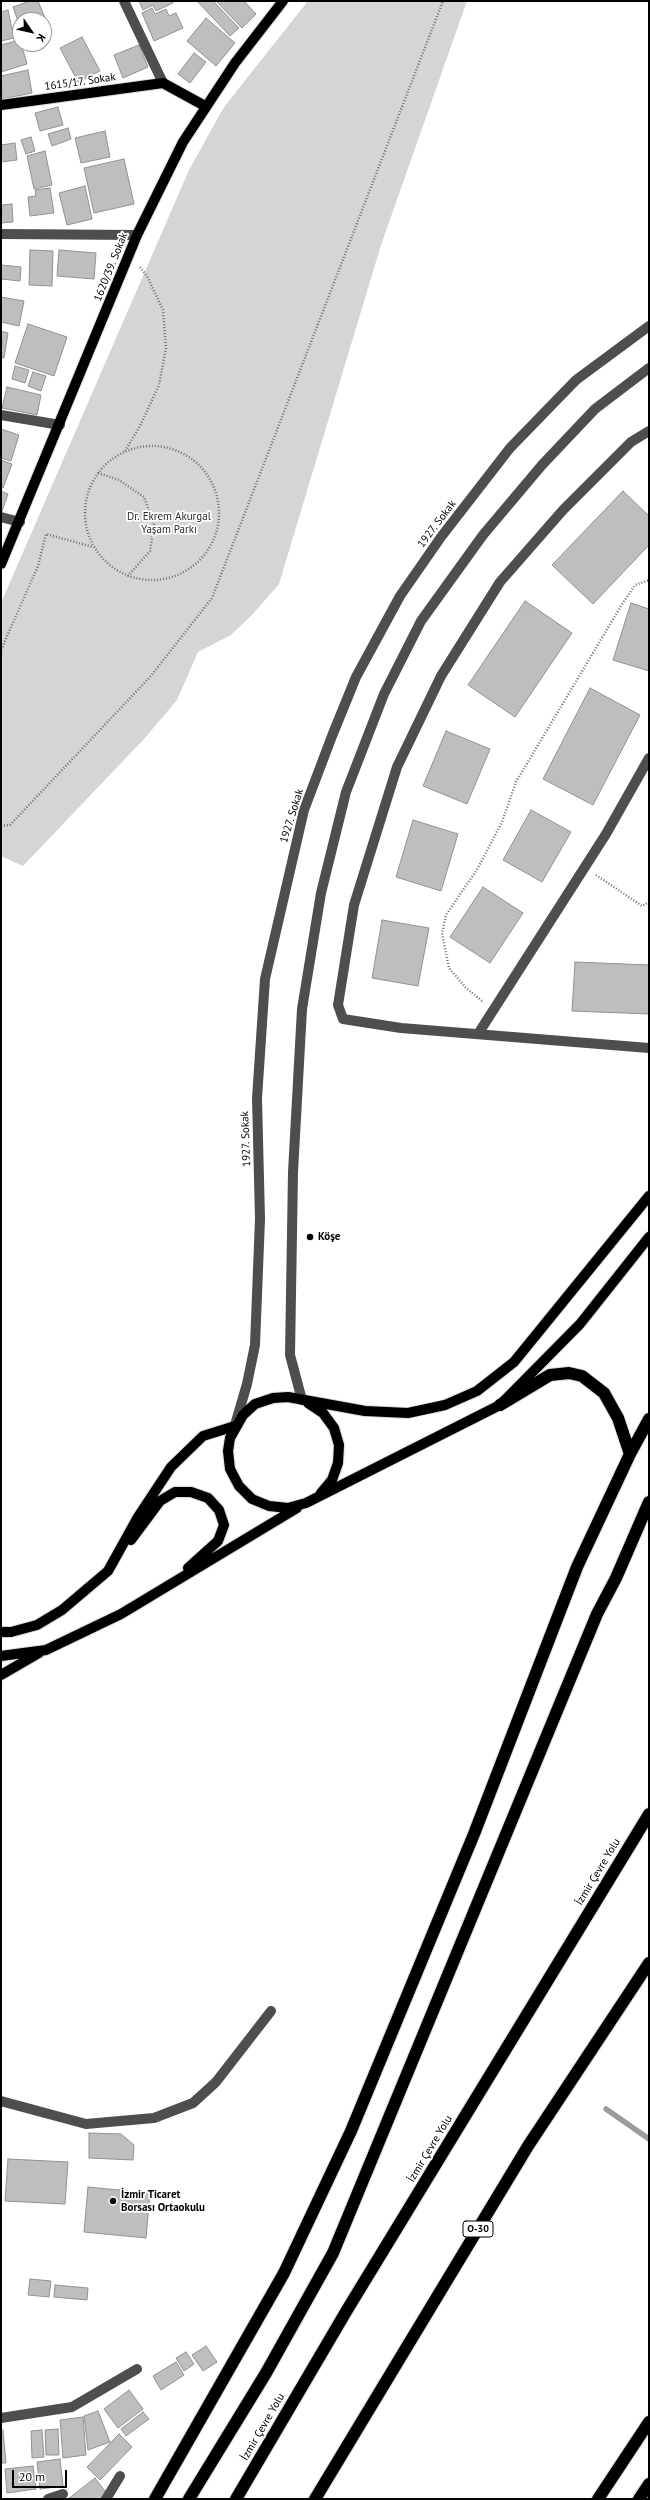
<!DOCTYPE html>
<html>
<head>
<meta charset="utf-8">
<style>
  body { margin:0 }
  #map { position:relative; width:650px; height:2500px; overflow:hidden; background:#fff; font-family:"PT Sans",sans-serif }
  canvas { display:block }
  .frame { position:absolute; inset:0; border:2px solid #000; pointer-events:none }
  .north { position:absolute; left:12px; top:12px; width:40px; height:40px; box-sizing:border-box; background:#fff; border:1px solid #999; border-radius:50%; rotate:124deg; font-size:11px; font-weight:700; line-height:16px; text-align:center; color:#000 }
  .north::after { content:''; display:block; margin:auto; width:14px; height:18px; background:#000; clip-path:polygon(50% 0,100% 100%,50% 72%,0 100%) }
  .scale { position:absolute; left:12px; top:2470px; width:55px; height:18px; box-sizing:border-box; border:2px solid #000; border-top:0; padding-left:5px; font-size:12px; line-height:14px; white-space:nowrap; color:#000; -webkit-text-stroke:3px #fff; paint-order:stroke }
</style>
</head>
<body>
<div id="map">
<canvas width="650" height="2500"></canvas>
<div class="frame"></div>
<div class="north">K</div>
<div class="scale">20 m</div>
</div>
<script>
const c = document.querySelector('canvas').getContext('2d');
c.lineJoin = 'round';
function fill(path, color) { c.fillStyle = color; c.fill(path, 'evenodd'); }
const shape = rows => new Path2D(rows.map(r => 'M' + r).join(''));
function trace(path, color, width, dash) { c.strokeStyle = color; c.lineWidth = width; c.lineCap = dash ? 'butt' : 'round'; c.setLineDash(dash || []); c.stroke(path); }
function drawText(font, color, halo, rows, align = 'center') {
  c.font = font + ' "PT Sans",sans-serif'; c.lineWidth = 3.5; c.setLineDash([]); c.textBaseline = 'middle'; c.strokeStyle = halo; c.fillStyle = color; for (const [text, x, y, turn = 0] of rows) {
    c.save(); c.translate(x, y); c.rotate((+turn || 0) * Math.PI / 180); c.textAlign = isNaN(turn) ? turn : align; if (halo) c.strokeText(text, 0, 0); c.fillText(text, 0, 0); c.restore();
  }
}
fill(shape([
  [308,1,467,1,381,245,279,584,252,615,231,635,198,652,177,700,144,739,23,866,1,856,1,603,189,170,224,107]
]), '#d5d5d5');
trace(shape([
  [606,2109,649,2139]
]), '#9c9c9c', 5.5);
const building = shape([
  [30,1,38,1,45,18,20,20,20,27,13,7,30,1],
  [139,1,172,1,173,3,156,11,153,5,143,10,139,1],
  [197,1,213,1,239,28,230,36,197,1],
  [216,1,244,1,256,14,242,28,216,1],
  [152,8,155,14,166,9,169,16,176,13,183,28,154,41,142,13,152,8],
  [8,10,14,38,1,41,1,12,8,10],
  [206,18,235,43,216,66,187,41,206,18],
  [82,37,100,71,78,82,60,48,82,37],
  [20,40,27,64,1,72,1,45,20,40],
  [139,45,148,67,123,78,114,55,139,45],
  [194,53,206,62,190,83,178,74,194,53],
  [28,70,32,93,2,99,1,76,28,70],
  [58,107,63,125,40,131,35,113,58,107],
  [68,128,71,139,52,146,48,134,68,128],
  [105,131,110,157,81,163,75,138,105,131],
  [31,137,35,151,26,154,21,140,31,137],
  [15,143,17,160,1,162,1,145,15,143],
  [45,151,52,185,34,189,27,156,45,151],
  [124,159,134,204,94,213,84,168,124,159],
  [85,186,92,219,67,225,59,193,85,186],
  [50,188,54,213,30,216,28,197,36,196,35,190,50,188],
  [12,204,13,222,1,223,2,205,12,204],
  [30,250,53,251,52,286,29,285,30,250],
  [59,250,96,253,94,279,57,276,59,250],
  [1,265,21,267,20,281,1,279,1,265],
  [1,297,24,301,19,326,1,322,1,297],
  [28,324,67,337,54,376,15,363,28,324],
  [1,331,8,333,4,358,1,358,1,331],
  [15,366,29,370,25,383,12,379,15,366],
  [33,372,46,376,41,391,28,386,33,372],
  [7,387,41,395,37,415,2,408,7,387],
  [1,429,19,435,11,461,1,458,1,429],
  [1,460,12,464,3,488,1,487,1,460],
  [1,491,8,494,1,514,1,491],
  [623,491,649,516,649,545,593,604,552,565,623,491],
  [525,601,572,633,515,717,468,685,525,601],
  [631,603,649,609,649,671,613,660,631,603],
  [590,688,640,715,593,805,543,779,590,688],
  [446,731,490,749,467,804,423,786,446,731],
  [531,810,571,832,542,882,503,860,531,810],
  [413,820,458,834,441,891,396,877,413,820],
  [483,887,523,913,490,963,450,937,483,887],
  [382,920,429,928,418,986,372,978,382,920],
  [575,962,649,965,649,1014,572,1011,575,962],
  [89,2133,121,2134,134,2145,133,2160,89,2158,89,2133],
  [8,2159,68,2162,65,2204,5,2201,8,2159],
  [88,2187,150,2193,146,2238,84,2232,88,2187],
  [30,2279,51,2281,49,2297,28,2295,30,2279],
  [55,2285,88,2288,87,2300,54,2297,55,2285],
  [206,2346,217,2362,203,2371,192,2355,206,2346],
  [186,2352,194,2364,184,2371,176,2358,186,2352],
  [176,2362,184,2375,161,2390,153,2376,176,2362],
  [129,2390,143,2409,118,2428,104,2409,129,2390],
  [98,2411,110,2442,88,2450,84,2416,98,2411],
  [143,2412,149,2419,126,2436,121,2429,143,2412],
  [83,2417,86,2455,63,2458,60,2420,83,2417],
  [58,2429,59,2455,46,2455,45,2430,58,2429],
  [1,2430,3,2430,6,2463,1,2463,1,2430],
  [42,2430,44,2457,32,2458,31,2431,42,2430],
  [119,2434,132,2447,100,2480,87,2467,119,2434],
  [60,2459,63,2486,40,2489,37,2462,60,2459],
  [33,2466,36,2489,7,2493,5,2469,33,2466],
  [95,2478,108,2495,103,2499,68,2499,95,2478]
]);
fill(building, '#bebebe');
trace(building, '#929292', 1);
const major = shape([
  [1,105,163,83,205,106],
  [1,564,137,235,183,142,235,63,283,1],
  [649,1196,514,1362,477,1391,445,1405,408,1413,365,1411,288,1397,273,1398,255,1404,243,1415,230,1438,228,1451,230,1469,239,1486,252,1499,269,1506,288,1508,306,1503,500,1405,580,1324,649,1237],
  [308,1403,323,1413,334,1428,339,1445,338,1463,332,1480,321,1493],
  [131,1540,160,1501,175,1492,191,1492,208,1498,219,1510,224,1525,218,1541,188,1568],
  [1,1632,11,1632,37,1625,62,1610,108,1571,138,1517,171,1467,203,1436,235,1426],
  [1,1656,46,1650,121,1614,297,1508],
  [1,1675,39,1653]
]);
const highway = shape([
  [500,1405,550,1375,569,1373,582,1376,604,1393,618,1418,630,1454],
  [155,2499,284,2273,351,2131,474,1834,577,1567,630,1454,649,1419],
  [189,2499,266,2373,333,2253,597,1614,616,1578,649,1502],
  [236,2499,347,2310,649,1814],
  [315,2499,528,2146,649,1963],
  [598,2499,649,2422],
  [639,2499,649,2484]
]);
trace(major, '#dbdbdb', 12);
trace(highway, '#dbdbdb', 14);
trace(shape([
  '85 513a67 67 0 1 1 134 0a67 67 0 1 1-134 0Z',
  [125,451,140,426,159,385,166,348,163,310,147,276,139,266],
  [98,473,119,480,144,497,154,524,150,551,128,576],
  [1,650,38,566,46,534,93,547],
  [1,826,10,825,150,677,212,598,443,1],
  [596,875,642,906,649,902],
  [482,1001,466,988,449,968,442,933,446,915,478,868,502,822,516,782,621,606,635,585,649,580]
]), '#707070', 2.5, [1, 2]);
trace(shape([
  [124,1,163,83],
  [1,234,137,235],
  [1,415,60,425],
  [649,431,631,442,563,510,500,582,441,676,397,767,354,905,338,1005,343,1019,401,1028,649,1048],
  [1,517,20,522],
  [478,1034,606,834,649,758],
  [302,1400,290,1355,293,1172,302,1009,321,893,346,792,384,694,421,621,483,535,542,465,595,409,649,368],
  [235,1425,247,1384,255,1345,260,1219,257,1098,265,979,304,810,332,736,356,677,400,596,441,537,510,448,576,380,649,326],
  [1,2101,86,2124,154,2118,193,2103,216,2082,271,2011],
  [1,2418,72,2407,137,2369],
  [48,2499,63,2494],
  [106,2499,120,2476]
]), '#4e4e4e', 10);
trace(major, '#000', 10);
trace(highway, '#000', 12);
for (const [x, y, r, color] of [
  [310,1237,4,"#000"],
  [113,2201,4,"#000"]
]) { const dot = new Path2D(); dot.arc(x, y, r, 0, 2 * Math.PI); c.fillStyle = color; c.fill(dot); trace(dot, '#fff', 1.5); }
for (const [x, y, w] of [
  [478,2229,30]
]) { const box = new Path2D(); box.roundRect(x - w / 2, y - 8, w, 16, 3); c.fillStyle = '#fff'; c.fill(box); trace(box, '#000', 1); }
drawText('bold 10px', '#000', null, [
  ["O-30",478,2229]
]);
drawText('11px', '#000', '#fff', [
  ["1615/17. Sokak",80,82,-8],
  ["1620/39. Sokak",111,267,-68],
  ["1927. Sokak",437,524,-53],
  ["1927. Sokak",292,816,-73],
  ["1927. Sokak",246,1139,-92],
  ["İzmir Çevre Yolu",598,1872,-59],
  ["İzmir Çevre Yolu",430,2149,-59],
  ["İzmir Çevre Yolu",263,2427,-60]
]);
drawText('11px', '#2c2c2c', '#fff', [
  ["Dr. Ekrem Akurgal",169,517],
  ["Yaşam Parkı",169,530]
]);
drawText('bold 11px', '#000', '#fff', [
  ["Köşe",318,1237],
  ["İzmir Ticaret",121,2195],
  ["Borsası Ortaokulu",121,2208]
], 'left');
</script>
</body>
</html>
